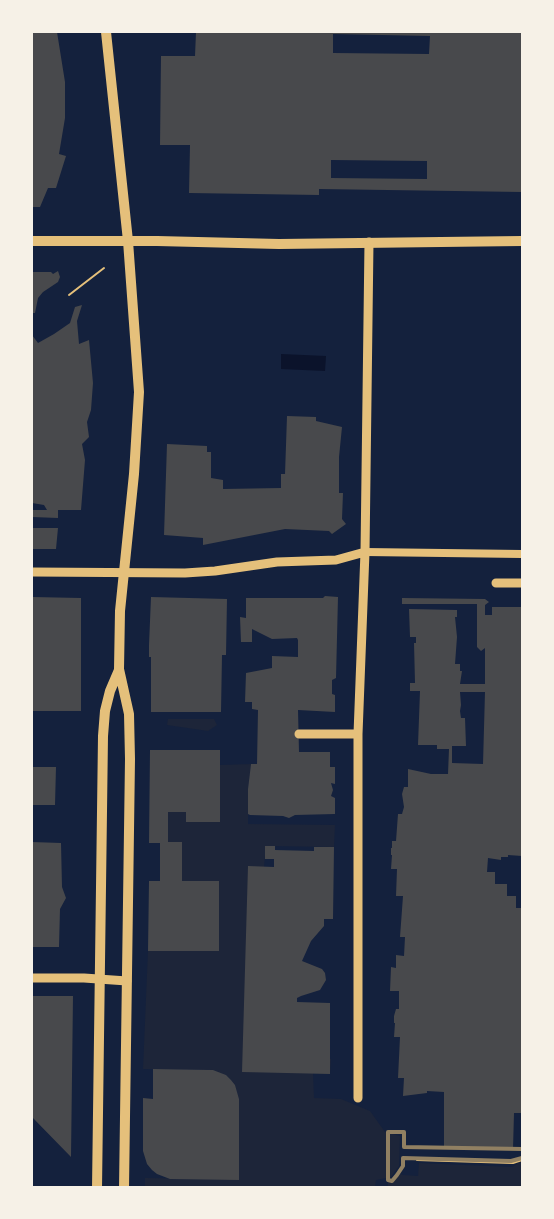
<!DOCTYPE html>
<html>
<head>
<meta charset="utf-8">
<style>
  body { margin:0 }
  #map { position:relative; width:554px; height:1219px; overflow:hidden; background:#14213d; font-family:"Varela Round",sans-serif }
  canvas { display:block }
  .frame { position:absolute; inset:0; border:33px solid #f6f1e7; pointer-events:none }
</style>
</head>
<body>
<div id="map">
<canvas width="554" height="1219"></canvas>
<div class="frame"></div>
</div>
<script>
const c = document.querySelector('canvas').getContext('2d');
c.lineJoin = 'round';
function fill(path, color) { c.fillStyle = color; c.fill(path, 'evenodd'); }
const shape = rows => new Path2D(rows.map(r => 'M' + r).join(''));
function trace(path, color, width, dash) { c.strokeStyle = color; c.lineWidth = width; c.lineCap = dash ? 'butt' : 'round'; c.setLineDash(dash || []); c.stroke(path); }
fill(shape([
  [168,719,214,719,217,725,208,731,167,725],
  [251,764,248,789,248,824,335,825,334,847,266,846,264,867,248,867,259,1058,331,1059,330,1074,313,1073,314,1098,341,1099,370,1111,385,1132,400,1136,399,1166,391,1177,376,1180,375,1187,145,1187,145,1178,239,1179,239,1099,235,1085,231,1080,226,1075,213,1070,143,1069,148,951,219,951,219,881,182,881,182,843,168,842,168,812,186,812,186,822,220,765],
  [520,1162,522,1163,522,1187,388,1187,388,1180,392,1180,398,1173,403,1175,418,1176,419,1163,512,1167]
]), '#1d2539');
fill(shape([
  [281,354,326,356,325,371,281,369]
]), '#0b132b');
fill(shape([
  [32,32,57,32,65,82,65,118,59,154,66,156,56,188,48,188,40,207,32,207],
  [196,32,522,32,522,192,319,189,319,195,189,193,190,145,160,145,161,56,195,56],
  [333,34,430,36,429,54,333,53],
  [331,160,427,161,427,179,331,178],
  [58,271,60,277,58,282,43,292,38,298,35,313,32,313,32,272,51,272,53,274],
  [82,305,77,321,79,344,89,340,93,383,91,410,87,422,89,437,82,444,85,460,81,510,58,510,58,518,32,517,32,510,47,510,44,505,32,503,32,335,38,343,54,334,70,323,75,307],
  [287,416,316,417,316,421,342,427,339,457,339,493,343,493,342,519,346,524,332,534,329,531,285,529,203,545,203,538,164,535,167,444,207,446,207,452,211,452,211,478,223,480,223,489,281,488,281,474,285,474],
  [32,528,58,528,56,549,32,549],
  [325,596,338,597,336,678,332,680,332,694,335,695,335,712,298,710,299,752,330,752,330,767,335,767,335,784,331,783,333,790,331,796,335,798,335,814,295,815,289,818,283,816,250,815,248,814,248,789,251,764,257,764,258,710,252,709,252,702,245,702,246,673,272,668,272,656,298,657,298,640,297,638,272,639,252,629,252,642,241,642,240,617,246,618,246,598,323,598],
  [32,597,81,598,81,711,32,711],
  [151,597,227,599,226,655,222,655,221,712,151,712,151,657,149,657,149,645],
  [402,598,485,599,489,602,485,605,485,615,492,615,492,607,522,607,522,856,508,855,508,857,501,857,501,860,488,858,487,872,495,872,495,884,507,884,507,896,516,896,516,908,522,908,522,1113,514,1113,513,1149,444,1148,444,1092,427,1091,427,1093,403,1096,404,1078,398,1078,400,1037,394,1037,395,1023,394,1023,394,1016,396,1009,399,1009,399,991,390,991,391,967,396,968,396,955,404,956,405,937,400,937,403,896,396,896,397,869,391,869,392,855,391,855,391,848,392,848,392,841,396,841,398,814,402,814,404,807,402,794,404,787,408,787,408,769,431,774,448,774,449,749,437,749,437,745,418,745,420,691,410,691,410,683,415,683,414,643,416,643,416,637,410,637,409,609,457,610,457,617,455,617,457,637,455,664,460,664,460,671,462,671,460,684,485,684,485,648,481,651,477,647,477,604,402,604],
  [460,692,485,692,483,764,452,763,452,746,466,746,465,718,461,718,460,711,461,705],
  [150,750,220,750,220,822,186,822,186,812,168,812,168,842,182,842,182,881,219,881,219,951,148,951,149,881,160,881,160,843,149,843],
  [32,767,56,767,55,805,32,805],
  [32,842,61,843,62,887,66,898,60,909,59,947,32,947],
  [265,846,275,846,275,850,314,851,314,847,334,847,333,919,324,919,324,926,311,941,302,961,322,969,325,973,326,980,320,990,301,996,297,998,297,1002,330,1003,330,1074,242,1072,248,866,274,867,274,859,265,859],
  [32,996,73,996,71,1157,32,1117],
  [153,1069,213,1070,226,1075,231,1080,235,1085,239,1099,239,1180,170,1179,157,1174,152,1170,147,1164,143,1151,143,1098,153,1099]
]), '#48494c');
trace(shape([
  [69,295,104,268],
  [417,1160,513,1163,522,1160]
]), '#e5c07b', 2);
trace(shape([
  [365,552,522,554]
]), '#e5c07b', 8);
trace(shape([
  [32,572,185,573,215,571,277,562,336,560,365,552],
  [496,583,522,583],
  [299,734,358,734],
  [32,978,84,978,127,981],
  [358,1098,358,734,365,552,369,242]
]), '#e5c07b', 9);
trace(shape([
  [106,32,128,241,139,392,134,474,120,611,119,669,129,714,130,759,124,1188],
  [32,241,157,241,279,244,522,241],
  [97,1188,103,736,105,711,110,691,119,670]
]), '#e5c07b', 10);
trace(shape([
  [522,1149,404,1147,404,1132,388,1132,388,1180,392,1181,397,1175,403,1166,403,1158,511,1161,522,1158]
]), '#918062', 4);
</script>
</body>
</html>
